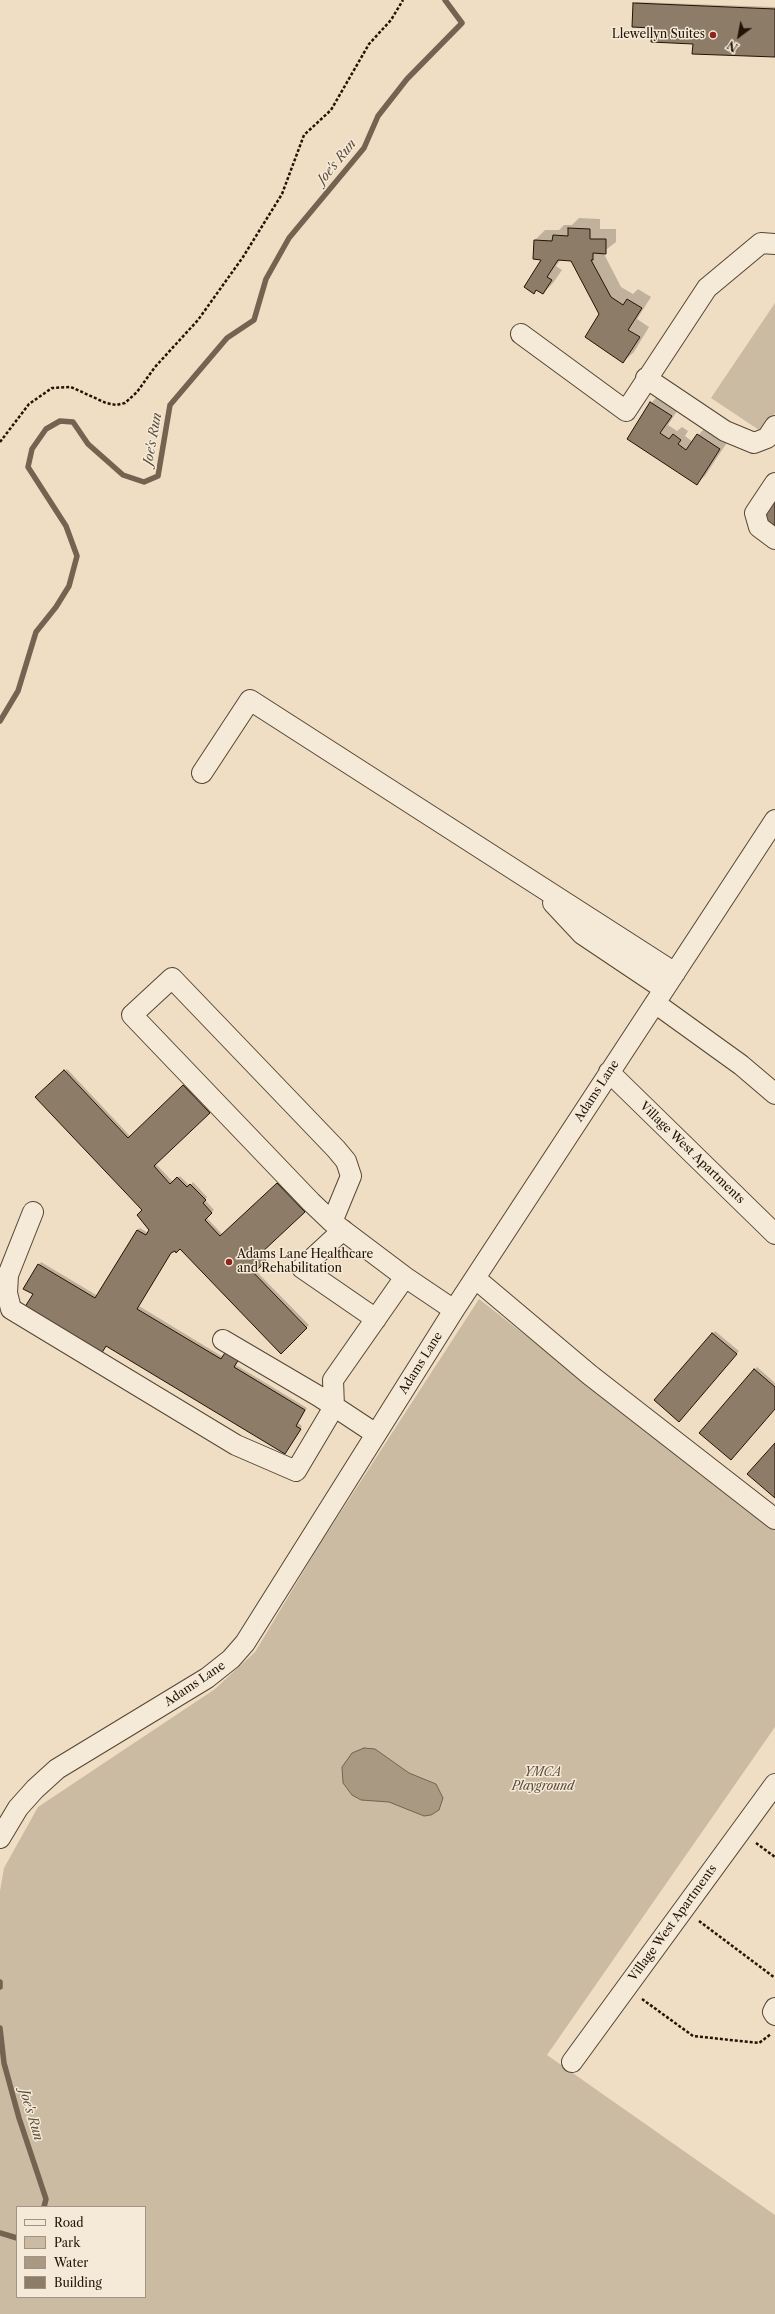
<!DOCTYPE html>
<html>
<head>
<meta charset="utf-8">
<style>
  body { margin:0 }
  #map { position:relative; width:775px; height:2314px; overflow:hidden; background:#efdec3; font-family:"Libre Caslon Text",serif }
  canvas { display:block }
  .legend { position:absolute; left:16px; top:2206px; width:130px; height:92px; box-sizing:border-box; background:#f5ead8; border:1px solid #a19484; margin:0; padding:5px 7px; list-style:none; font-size:12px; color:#221305 }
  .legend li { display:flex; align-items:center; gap:8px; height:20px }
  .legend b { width:20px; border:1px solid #a19484 }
  .north { position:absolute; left:719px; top:16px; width:40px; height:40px; -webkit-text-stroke:3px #f5ead8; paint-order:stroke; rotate:212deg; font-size:11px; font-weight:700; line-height:16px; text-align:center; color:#221305 }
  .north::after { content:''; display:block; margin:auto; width:14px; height:18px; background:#221305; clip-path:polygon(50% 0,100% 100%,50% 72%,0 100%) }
</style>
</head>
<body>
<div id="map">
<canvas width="775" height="2314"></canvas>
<ul class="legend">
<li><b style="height:5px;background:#f5ead8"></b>Road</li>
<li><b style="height:11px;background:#ccbba3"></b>Park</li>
<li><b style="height:11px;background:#a99982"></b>Water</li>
<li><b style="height:11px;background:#8d7d68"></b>Building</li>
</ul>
<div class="north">N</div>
</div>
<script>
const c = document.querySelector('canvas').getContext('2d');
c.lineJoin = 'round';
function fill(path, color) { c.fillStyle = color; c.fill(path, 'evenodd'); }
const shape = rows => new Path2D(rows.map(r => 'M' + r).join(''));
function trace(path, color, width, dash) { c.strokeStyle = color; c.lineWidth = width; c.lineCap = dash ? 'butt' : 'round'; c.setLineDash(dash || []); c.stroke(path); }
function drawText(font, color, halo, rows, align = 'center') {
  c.font = font + ' "Libre Caslon Text",serif'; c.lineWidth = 3; c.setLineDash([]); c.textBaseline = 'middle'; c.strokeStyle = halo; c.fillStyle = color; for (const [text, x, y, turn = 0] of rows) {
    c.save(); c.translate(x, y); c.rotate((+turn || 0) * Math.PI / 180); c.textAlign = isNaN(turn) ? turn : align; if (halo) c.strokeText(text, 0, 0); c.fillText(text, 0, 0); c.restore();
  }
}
fill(shape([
  [775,303,775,413,762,432,711,398],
  [479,1299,775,1530,775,1727,547,2055,775,2215,775,2314,0,2314,0,1891,4,1868,38,1807,215,1689,255,1652,320,1544],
  [17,2207,145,2207,145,2297,17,2297]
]), '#ccbba3');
const water = shape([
  [364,1748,375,1749,409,1773,436,1784,443,1798,439,1810,431,1815,424,1816,389,1802,361,1800,352,1795,343,1783,342,1767,352,1753,364,1748]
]);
fill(water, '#a99982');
trace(water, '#736350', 1);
fill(shape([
  [636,2,775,7,775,56,694,43,653,27,634,4],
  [579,218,600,219,600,229,616,229,616,242,603,252,621,287,633,294,638,289,651,297,637,319,649,327,634,352,623,362,572,260,561,259,556,266,562,270,553,283,543,293,537,289,534,292,543,259,535,240,545,230,559,230,564,225,572,225],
  [659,395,679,408,668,425,677,431,682,427,688,431,685,436,693,442,706,426,728,441,705,476,697,483,628,439,651,403],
  [67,1069,130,1136,186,1084,211,1110,155,1163,173,1182,180,1176,190,1186,193,1182,207,1197,205,1200,214,1210,206,1217,223,1235,280,1181,306,1209,262,1252,268,1258,255,1270,309,1325,281,1352,180,1248,172,1251,139,1306,223,1357,241,1356,236,1365,307,1408,298,1423,302,1426,285,1453,106,1345,102,1353,34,1294,24,1288,41,1262,98,1296,137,1230,140,1228,148,1233,150,1230,143,1210,37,1097],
  [715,1331,739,1351,681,1418,655,1400],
  [757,1367,775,1383,775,1408,700,1432]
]), '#0003');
trace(shape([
  [0,721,18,691,36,632,56,607,69,586,77,556,66,526,28,467,32,449,46,429,60,421,73,422,88,444,123,475,144,482,158,476,170,405,227,338,254,320,266,279,289,238,364,148,378,116,407,79,462,23,445,0],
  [0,1982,0,1987],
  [0,2028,4,2063,19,2118,46,2199,44,2207],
  [0,2233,17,2238]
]), '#736350', 5.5);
const building = shape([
  [633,3,775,9,775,57,692,54,693,44,651,42,652,28,632,27,633,3],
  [568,228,590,229,590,239,606,239,606,254,593,253,593,260,591,260,611,297,623,305,627,299,642,308,628,330,640,337,623,363,585,337,599,314,571,261,558,260,547,277,552,280,543,294,536,290,534,294,524,287,541,260,533,259,534,240,552,241,553,235,568,236,568,228],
  [650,402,672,416,660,433,669,439,673,434,681,440,678,444,686,450,697,434,720,449,697,485,627,439,650,402],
  [775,498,775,532,760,522,775,498],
  [64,1070,128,1138,183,1085,210,1113,154,1166,170,1184,177,1177,187,1187,190,1184,206,1200,203,1203,212,1213,205,1220,220,1236,277,1183,305,1212,260,1254,266,1261,255,1272,247,1266,307,1328,281,1354,180,1249,176,1253,175,1251,171,1253,137,1309,221,1359,226,1351,239,1359,234,1367,305,1410,296,1426,301,1429,285,1454,106,1346,100,1356,23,1310,33,1294,23,1289,38,1264,95,1298,137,1230,146,1235,149,1230,137,1215,142,1210,35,1097,64,1070],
  [712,1333,737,1354,679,1422,654,1400,712,1333],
  [754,1369,775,1387,775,1409,731,1460,699,1433,754,1369],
  [775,1443,775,1498,747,1474,775,1443]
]);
fill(building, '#8d7d68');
trace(building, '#221305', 1);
const minor = shape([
  [521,334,626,411,707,288,761,243,775,244],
  [646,378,725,431,754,443,767,438,775,426],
  [775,483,755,513,759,527,775,539],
  [202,773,250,700,675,973],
  [553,903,582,934,664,989],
  [655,1003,741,1065,775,1094],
  [609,1072,775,1234],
  [33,1212,8,1275,7,1293,11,1309,236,1445,296,1471,334,1407,333,1380,405,1277],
  [332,1222,311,1202,132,1015,172,978,336,1149,346,1161,351,1176,332,1222,405,1277,454,1310],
  [343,1230,302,1268,376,1319],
  [476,1279,590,1375,775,1519],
  [223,1340,320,1397,376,1434],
  [0,1838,18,1808,35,1789,57,1769,207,1678,231,1659,245,1643,454,1310,775,820],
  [775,2008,773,2012,775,2015],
  [572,2062,775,1784]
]);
trace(minor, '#554634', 22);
trace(shape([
  [0,442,29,404,52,388,71,387,106,403,116,405,125,403,137,392,155,367,198,320,243,257,282,194,304,135,331,110,369,44,391,20,403,0],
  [756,1843,775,1857],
  [699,1921,775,1978],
  [642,1999,693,2036,759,2043,771,2034]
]), '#221305', 2.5, [3, 2]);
trace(minor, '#f5ead8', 20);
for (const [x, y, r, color] of [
  [713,35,4,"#8f2418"],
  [229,1262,4,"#8f2418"]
]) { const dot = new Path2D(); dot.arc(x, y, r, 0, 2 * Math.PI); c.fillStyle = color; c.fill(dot); trace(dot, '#f5ead8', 1.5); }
drawText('12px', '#221305', '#f5ead8', [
  ["Llewellyn Suites",705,35],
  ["Adams Lane Healthcare",237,1255,"left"],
  ["and Rehabilitation",237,1269,"left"]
], 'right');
drawText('12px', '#221305', '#f5ead8', [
  ["Adams Lane",597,1091,-57],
  ["Village West Apartments",692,1153,44],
  ["Adams Lane",421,1363,-58],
  ["Adams Lane",195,1684,-34],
  ["Village West Apartments",673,1923,-54]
]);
drawText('italic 12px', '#5e4e3c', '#f5ead8', [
  ["YMCA",543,1773],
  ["Playground",543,1787]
]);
drawText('italic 13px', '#5f4f3d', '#f5ead8', [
  ["Joe's Run",337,162,-51],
  ["Joe's Run",153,439,-80],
  ["Joe's Run",31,2115,73]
]);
</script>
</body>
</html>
